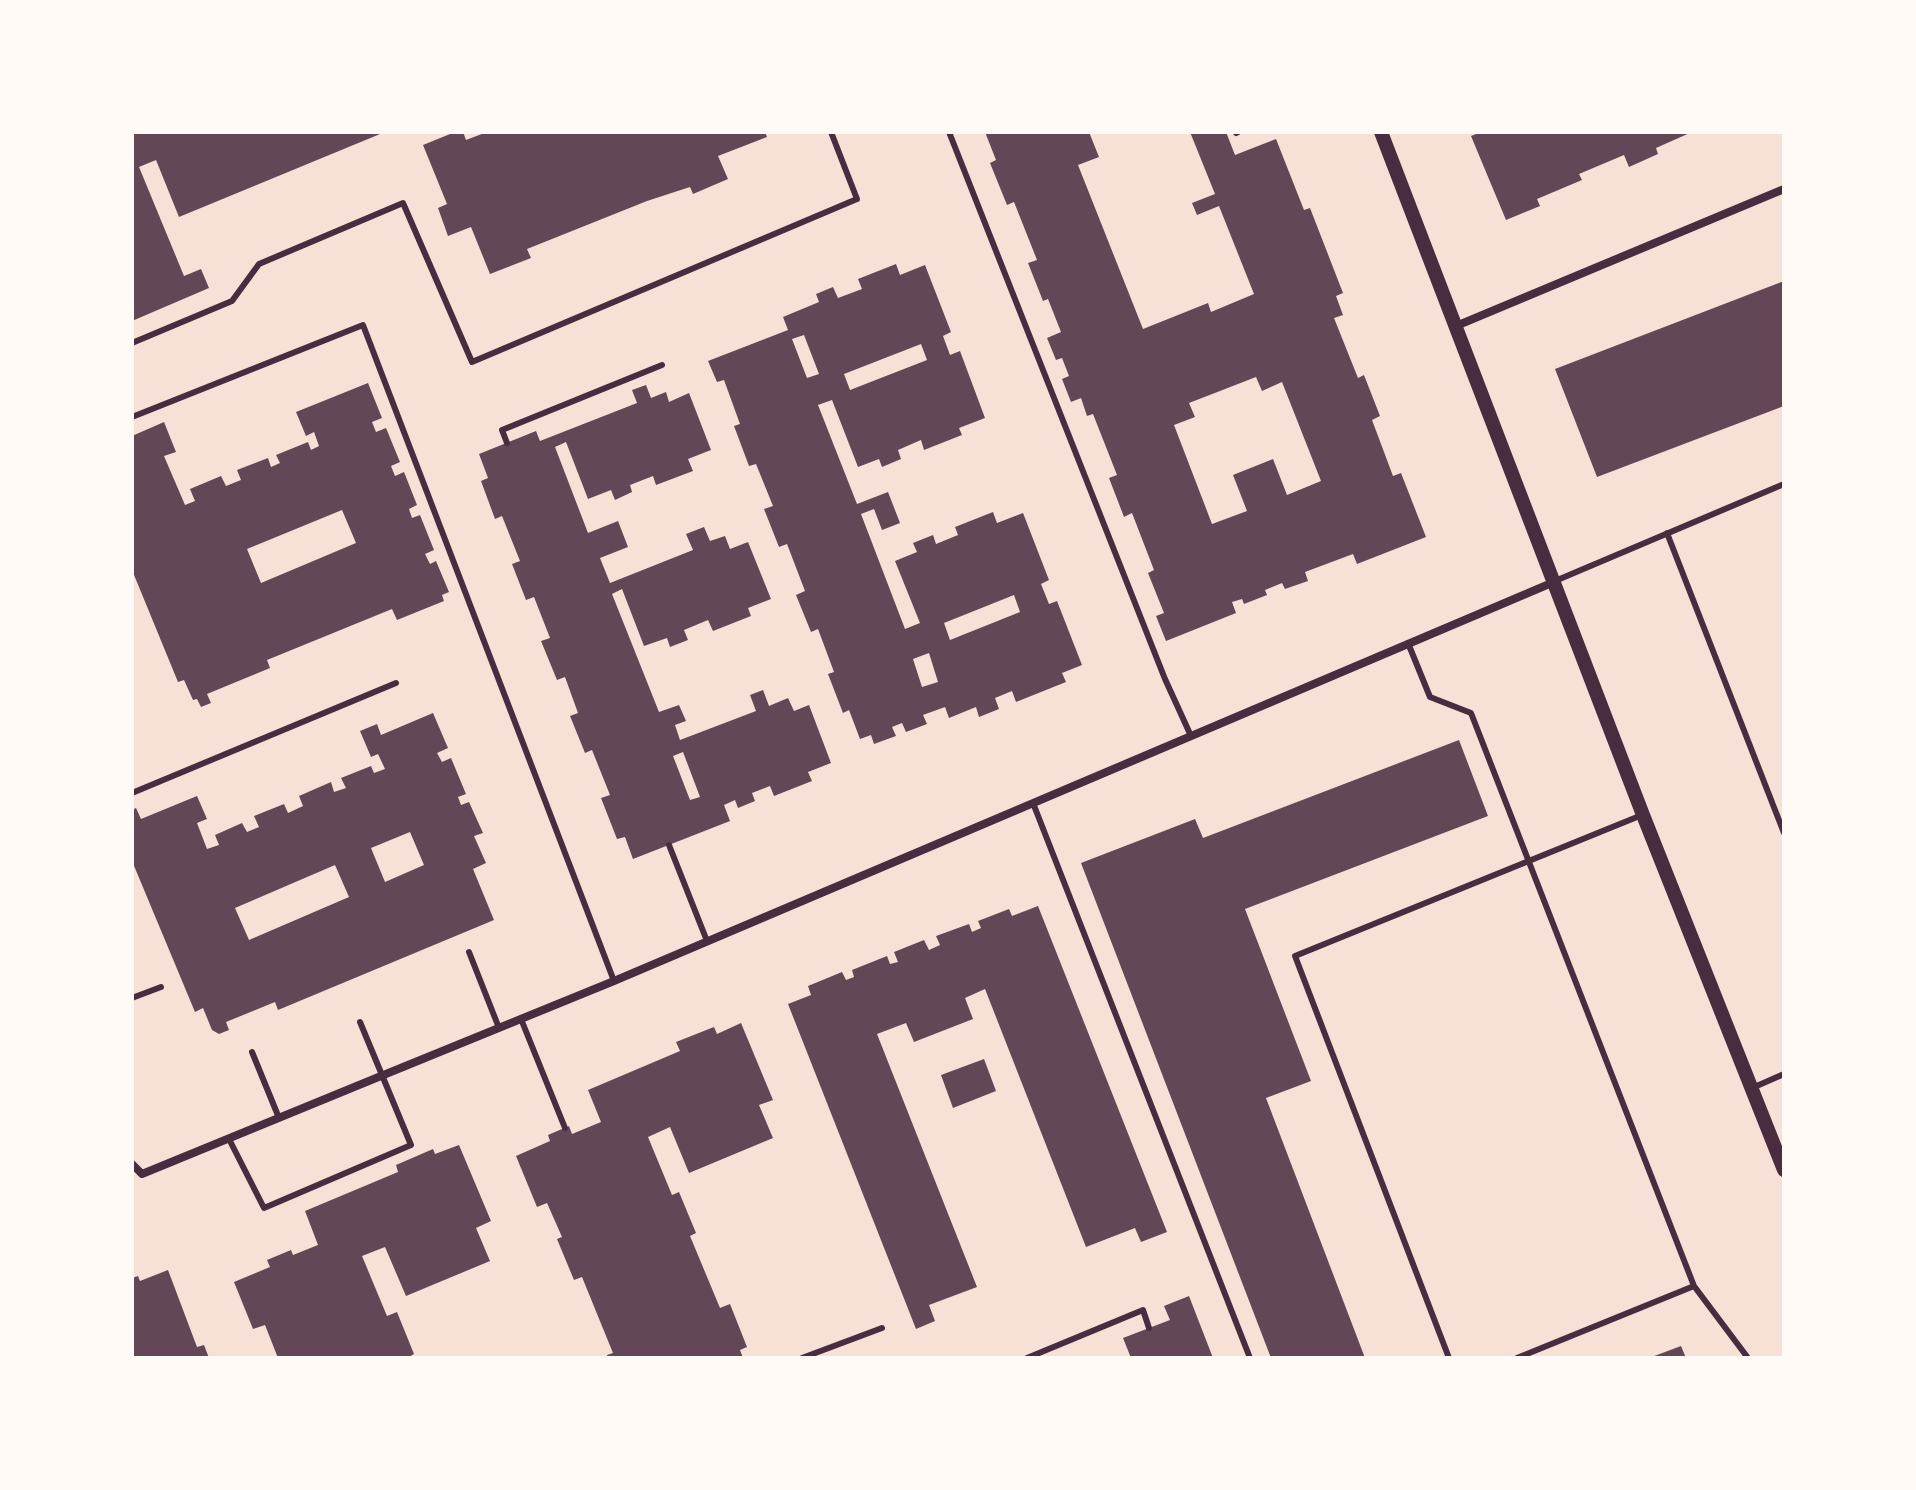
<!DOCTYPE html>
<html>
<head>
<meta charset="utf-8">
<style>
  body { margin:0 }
  #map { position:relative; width:1916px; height:1490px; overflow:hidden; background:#f7e1d7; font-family:"DM Sans",sans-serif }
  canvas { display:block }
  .frame { position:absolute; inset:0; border:134px solid #fffaf5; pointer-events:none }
</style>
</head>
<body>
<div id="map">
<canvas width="1916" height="1490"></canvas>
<div class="frame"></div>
</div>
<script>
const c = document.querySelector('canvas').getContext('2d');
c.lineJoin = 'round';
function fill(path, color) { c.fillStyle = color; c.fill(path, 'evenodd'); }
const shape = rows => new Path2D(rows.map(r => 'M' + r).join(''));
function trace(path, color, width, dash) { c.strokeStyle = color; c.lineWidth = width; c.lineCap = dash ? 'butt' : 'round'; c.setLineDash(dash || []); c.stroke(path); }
fill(shape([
  [132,132,385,132,179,217,156,160,139,167,184,276,201,269,209,288,132,321],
  [455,132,463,132,466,140,487,132,765,132,767,137,718,156,728,179,693,194,690,187,647,201,527,249,531,258,490,274,471,227,448,236,438,208,447,204,423,145],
  [985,132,1089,132,1099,157,1078,165,1143,329,1208,303,1211,312,1254,294,1219,206,1197,215,1192,203,1215,194,1190,132,1226,132,1235,155,1276,139,1304,210,1310,208,1343,293,1336,296,1343,315,1334,318,1358,378,1364,375,1380,416,1372,420,1393,476,1401,473,1426,537,1357,564,1353,554,1305,572,1308,581,1285,589,1282,583,1265,590,1267,595,1244,604,1242,599,1232,602,1236,613,1166,641,1156,616,1164,613,1148,573,1154,570,1132,513,1124,517,1109,478,1117,475,1093,414,1087,416,1081,398,1071,402,1062,379,1069,376,1062,358,1056,360,1047,338,1061,332,1048,299,1043,301,1028,263,1037,260,1014,202,1007,205,990,163,996,160],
  [1256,377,1262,391,1282,382,1321,481,1287,495,1273,459,1233,475,1247,511,1212,524,1174,425,1195,417,1189,403],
  [1481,132,1692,132,1656,148,1658,154,1629,167,1624,155,1579,174,1582,180,1537,199,1540,206,1506,220,1471,136],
  [896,264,900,275,925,265,951,332,943,336,950,355,960,351,985,418,959,428,962,435,924,450,921,440,898,450,901,459,882,467,879,459,858,467,832,400,818,405,857,504,888,492,900,523,882,530,874,509,861,514,905,629,920,623,895,561,917,552,913,543,933,535,936,544,958,535,955,527,993,512,997,523,1023,513,1049,580,1041,584,1049,604,1057,601,1082,665,1062,673,1066,682,1016,702,1012,691,995,698,999,709,979,717,976,707,949,718,945,707,923,715,927,724,906,732,902,723,892,727,896,736,874,744,871,735,860,739,849,710,843,713,828,674,834,672,818,629,811,632,796,595,805,591,787,544,779,547,764,509,773,506,756,464,749,466,734,426,740,424,724,380,717,382,708,361,788,330,783,317,819,302,816,294,833,287,838,298,862,289,858,279],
  [804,335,819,374,807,378,792,339],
  [921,344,927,360,850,390,844,374],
  [1014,595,1020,612,950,640,944,623],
  [929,653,938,682,922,687,913,659],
  [1784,281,1784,406,1597,477,1555,369],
  [368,383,382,418,372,422,376,432,386,428,400,462,391,466,395,476,404,472,417,505,409,509,412,518,420,515,434,550,425,554,430,564,436,561,449,592,442,595,444,601,397,620,392,609,267,660,270,668,207,694,211,703,201,707,197,699,193,700,184,680,178,682,132,570,132,436,164,422,176,452,164,456,185,505,195,501,190,489,221,476,226,486,241,480,237,470,268,458,271,467,280,463,276,455,308,442,311,450,319,446,314,432,306,436,296,412],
  [342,510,356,543,261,583,247,549],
  [646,385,651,398,666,392,669,402,689,393,711,450,688,459,693,471,656,485,653,476,630,485,632,492,615,500,611,490,588,499,566,442,555,447,588,533,618,521,628,547,600,558,610,583,693,550,686,534,704,527,710,541,725,536,730,549,748,542,771,599,748,608,751,616,713,631,708,620,684,630,688,640,670,647,667,638,644,646,622,589,612,594,659,712,679,705,686,721,675,725,680,740,756,711,750,695,763,690,769,706,788,698,794,711,809,705,831,763,808,772,812,781,774,796,770,786,752,793,755,801,738,808,735,800,724,805,730,821,633,859,625,837,617,839,601,798,610,795,592,750,585,753,570,716,578,713,565,677,557,680,541,641,550,638,534,597,526,600,512,564,520,561,502,516,495,519,481,481,488,478,479,454,536,431,540,441,637,403,632,390],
  [683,752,700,797,690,800,673,756],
  [433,713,448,748,437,753,442,762,451,758,466,794,458,797,461,805,469,802,483,833,474,836,486,863,473,869,494,920,278,1010,275,1002,226,1022,229,1030,219,1034,212,1030,203,1008,195,1012,132,861,132,847,134,846,132,840,132,810,136,808,141,819,197,796,207,819,197,823,207,849,219,845,215,835,242,823,247,832,259,827,254,816,284,804,288,813,303,806,299,796,331,782,334,792,346,788,341,778,371,766,374,773,385,769,378,754,371,757,360,731,377,724,381,735],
  [410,832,424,865,385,882,371,848],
  [335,865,349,897,249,940,235,908],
  [1459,740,1488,816,1245,909,1311,1081,1266,1098,1365,1358,1271,1358,1081,863,1195,819,1203,838],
  [1038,906,1167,1232,1141,1242,1135,1228,1086,1247,985,989,965,998,973,1019,914,1042,906,1023,877,1034,977,1287,929,1305,935,1321,916,1329,788,1004,811,995,808,986,842,972,846,980,854,977,852,970,887,956,890,964,898,962,894,952,924,940,929,950,940,945,936,936,969,924,972,932,981,928,978,921,1009,909,1012,916],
  [741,1023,773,1100,759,1105,773,1138,689,1173,670,1127,648,1137,672,1195,679,1192,696,1233,690,1236,720,1308,730,1304,747,1347,740,1350,743,1358,608,1358,607,1355,613,1353,582,1277,574,1280,557,1239,562,1237,547,1203,537,1207,516,1156,550,1141,548,1135,569,1126,572,1134,601,1122,588,1090,680,1051,676,1042,714,1027,717,1034],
  [984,1059,996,1091,953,1108,941,1075],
  [459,1145,491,1221,476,1228,490,1261,406,1296,385,1247,362,1256,387,1316,397,1312,414,1354,407,1358,278,1358,265,1325,253,1329,234,1282,270,1267,267,1260,291,1250,293,1255,318,1245,305,1211,398,1172,396,1165,433,1149,435,1154],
  [168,1270,197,1347,204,1345,209,1358,132,1358,132,1278,138,1276,140,1281],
  [1189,1296,1213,1358,1131,1358,1123,1338,1170,1320,1164,1306],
  [1681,1346,1686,1358,1649,1358]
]), '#644757');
trace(shape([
  [949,132,1165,679,1191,736],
  [1236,133,1238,132],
  [132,343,232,301,259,264,403,203,472,362,857,199,831,132],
  [132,417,363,325,614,981],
  [507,443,502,430,662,365],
  [1667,533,1784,833],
  [1555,581,1784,484],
  [1408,643,1430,697,1471,713,1694,1286,1748,1358],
  [132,793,396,683],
  [1033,803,1250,1358],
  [669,845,707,941],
  [469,952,499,1028],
  [132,998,161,987],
  [521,1019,565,1128],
  [252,1052,279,1118],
  [1752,1088,1784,1074],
  [229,1139,264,1208,411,1145,360,1022],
  [802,1358,882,1328],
  [1027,1358,1143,1310,1149,1328],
  [1449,1358,1295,956,1642,815],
  [1517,1358,1694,1286]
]), '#4a2c40', 6);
trace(shape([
  [1456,326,1784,189],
  [132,1164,142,1174,381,1076,614,981,1554,582]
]), '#4a2c40', 8);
trace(shape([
  [1381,132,1643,815,1784,1170]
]), '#4a2c40', 14);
</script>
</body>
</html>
